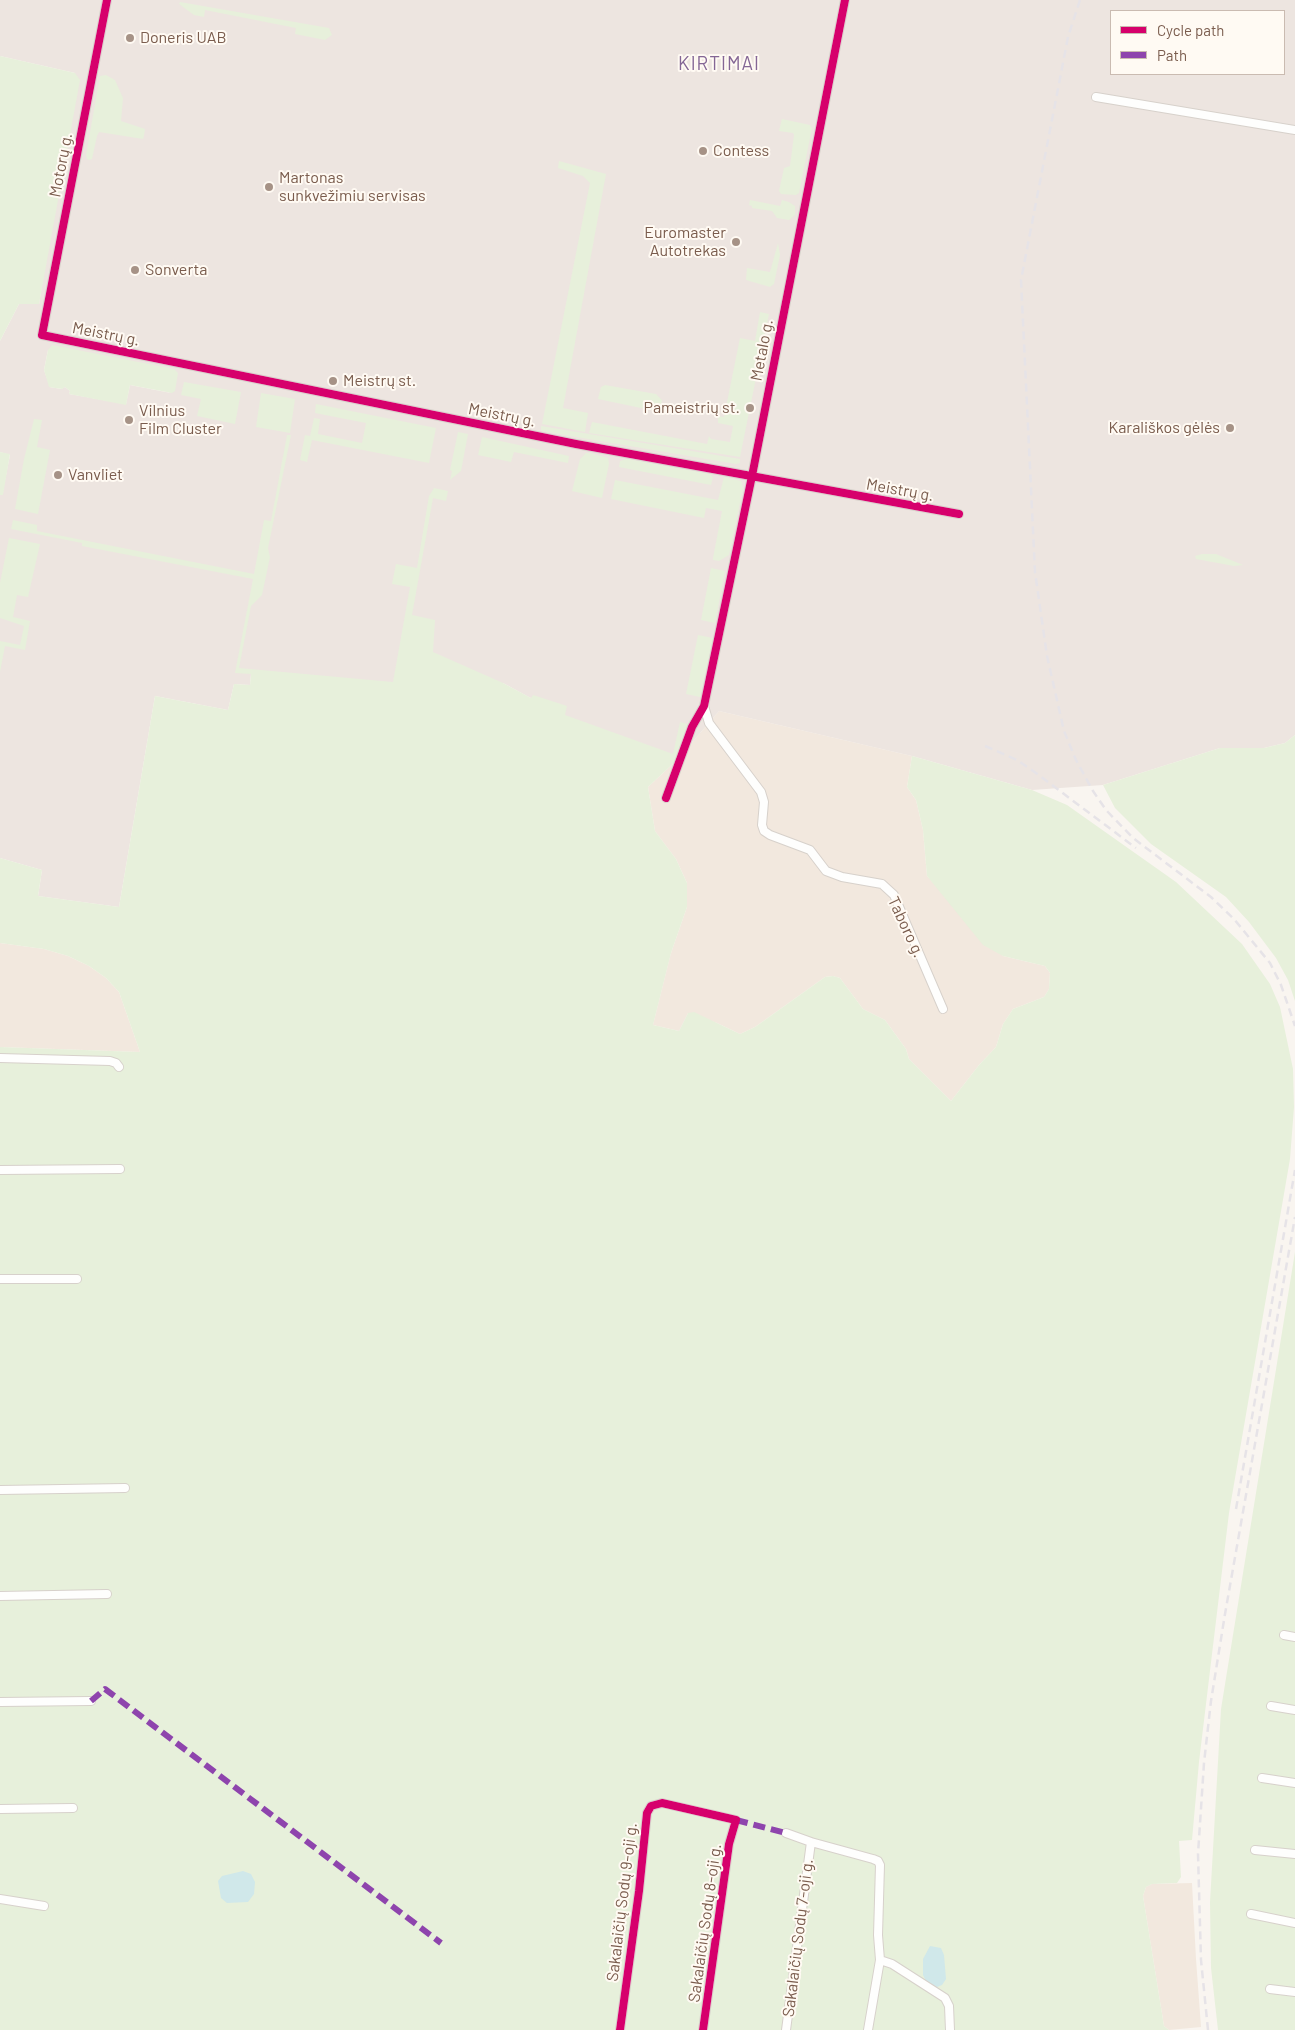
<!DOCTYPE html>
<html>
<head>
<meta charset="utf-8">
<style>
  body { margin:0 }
  #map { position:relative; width:1295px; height:2030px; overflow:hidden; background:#f9f5f0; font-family:Barlow,sans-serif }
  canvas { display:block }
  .legend { position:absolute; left:1110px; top:10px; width:175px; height:65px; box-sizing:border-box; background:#fffaf3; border:1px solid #cabbb1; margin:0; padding:6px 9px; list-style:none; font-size:15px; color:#7a5c4d }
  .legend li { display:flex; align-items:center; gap:10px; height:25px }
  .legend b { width:25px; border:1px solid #cabbb1 }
</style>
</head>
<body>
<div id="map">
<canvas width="1295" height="2030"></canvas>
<ul class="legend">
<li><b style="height:6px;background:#d6006c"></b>Cycle path</li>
<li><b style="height:6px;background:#8e44ad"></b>Path</li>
</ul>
</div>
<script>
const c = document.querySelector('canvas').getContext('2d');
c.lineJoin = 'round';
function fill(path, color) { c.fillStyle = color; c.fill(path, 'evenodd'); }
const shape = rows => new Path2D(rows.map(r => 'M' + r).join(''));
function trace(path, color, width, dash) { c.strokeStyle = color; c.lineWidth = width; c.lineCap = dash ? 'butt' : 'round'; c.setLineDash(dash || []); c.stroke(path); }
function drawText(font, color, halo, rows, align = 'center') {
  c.font = font + ' Barlow,sans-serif'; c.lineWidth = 4; c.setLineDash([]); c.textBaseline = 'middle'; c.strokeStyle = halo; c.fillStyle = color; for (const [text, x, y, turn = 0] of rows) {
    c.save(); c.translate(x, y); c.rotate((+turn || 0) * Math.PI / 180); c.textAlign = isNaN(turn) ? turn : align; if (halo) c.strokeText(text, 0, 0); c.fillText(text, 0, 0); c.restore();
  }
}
fill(shape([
  [719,711,912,756,907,787,916,800,923,830,927,876,1003,956,1045,966,1050,973,1049,989,1044,997,1013,1009,1003,1024,996,1047,979,1065,951,1101,909,1059,906,1049,885,1020,863,1009,840,978,833,976,825,977,755,1027,740,1034,717,1023,688,1013,679,1031,653,1025,671,953,687,907,687,883,676,859,655,831,648,787,677,760],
  [0,943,44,949,68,956,89,966,106,978,119,992,140,1052,0,1047],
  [1192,1883,1196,1959,1201,2027,1169,2030,1164,2026,1143,1896,1146,1887,1152,1884]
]), '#f2e8de');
fill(shape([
  [0,0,1295,0,1295,735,1285,743,1264,748,1220,748,1103,785,1032,790,912,756,719,711,677,760,586,728,503,683,395,686,251,674,250,685,234,684,228,710,155,696,119,907,38,896,42,870,0,858,0,495,2,495,10,455,0,452,0,341,19,304,39,304,75,73,0,56],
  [1111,11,1284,11,1284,74,1111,74],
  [48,350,171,393,130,385,126,404,69,394,70,391,65,387,61,389,50,387,44,370]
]), '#ede5e0');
fill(shape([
  [180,2,329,28,332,35,325,40,295,34,296,28,205,10,204,17,194,15,179,4],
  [0,56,75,73,80,80,39,304,19,304,0,341],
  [106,75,115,80,123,98,121,121,145,129,144,136,143,139,99,132,97,136,92,159,89,160,87,159,86,155,100,76],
  [782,119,810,125,812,128,799,193,796,195,781,194,779,191,784,168,790,166,794,135,793,133,779,131],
  [559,161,606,174,563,408,588,413,585,432,542,424,590,183,583,176,558,168],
  [750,200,780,206,782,200,789,202,795,206,795,215,789,220,777,218,772,211,752,208,752,206,749,205],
  [778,243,780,255,774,284,770,287,746,280,747,268,770,272],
  [760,312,769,314,740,457,589,433,592,422,707,444,709,436,711,439,730,442,733,426,718,423,718,416,724,417,740,338,755,341],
  [52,345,174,369,178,373,175,391,172,393,130,385,126,405,69,394,70,391,65,387,62,389,49,387,44,370,48,350],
  [184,382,241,392,235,424,197,416,201,399,181,395],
  [605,385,656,394,662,400,660,412,598,399,601,387],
  [261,393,295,399,290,433,256,427],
  [316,404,436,428,429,463,312,440,307,462,300,460,305,435,310,436,314,418,320,419,318,434,362,443,366,423,315,413],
  [34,419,42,420,37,447,50,450,38,514,15,509,24,459],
  [541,426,740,459,740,463,736,464,541,431],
  [458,432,468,434,461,471,450,480,452,471,450,470],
  [287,435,291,435,268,548,270,557,262,595,251,606,239,668,393,682,410,587,392,584,396,564,417,568,429,496,434,488,448,491,446,501,433,498,412,615,435,620,433,652,503,683,531,698,533,695,567,706,565,715,673,754,680,722,687,724,677,760,648,787,655,831,676,859,687,883,687,907,671,953,653,1025,679,1031,688,1013,694,1012,740,1034,755,1027,825,977,833,976,840,978,863,1009,885,1020,906,1049,909,1059,951,1101,979,1065,996,1047,1003,1024,1013,1009,1044,997,1049,989,1050,973,1045,966,1003,956,983,945,927,876,923,830,916,800,907,787,912,756,1032,790,1067,805,1176,882,1242,944,1270,984,1280,1007,1293,1069,1294,1107,1290,1159,1229,1513,1199,1762,1192,1840,1179,1841,1181,1877,1177,1883,1152,1884,1146,1887,1143,1896,1164,2026,1169,2030,0,2030,0,1047,140,1052,119,992,106,978,89,966,68,956,44,949,0,943,0,858,42,870,38,896,119,907,155,696,228,710,234,684,250,685,251,674,235,673,253,579,82,546,82,543,11,529,13,520,37,525,37,531,254,574,264,520,271,521],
  [482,437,569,456,568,463,514,452,511,462,478,455],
  [0,452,10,454,3,495,0,495],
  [586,453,590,453,608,458,609,464,602,498,572,491,580,459],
  [627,459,710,474,713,477,711,485,619,467,620,461],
  [724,477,741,481,743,488,729,555,719,561,713,560,713,558,722,511,706,508,704,518,611,499,615,480,718,500],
  [9,538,40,544,28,597,17,595,13,617,30,621,25,650,5,646,0,672,0,641,20,645,24,626,0,618,0,583],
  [1202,554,1216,554,1243,565,1234,566,1196,559,1195,556],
  [711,568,725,571,715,623,701,620],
  [698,635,713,638,700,697,686,694],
  [1295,735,1295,1001,1288,980,1276,958,1249,922,1226,897,1151,844,1115,808,1103,785,1220,748,1264,748,1285,743],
  [1295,1252,1295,2030,1218,2030,1211,1968,1210,1902,1221,1709]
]), '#e7f0db');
fill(shape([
  [243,1871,251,1874,255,1882,254,1894,248,1902,227,1903,221,1898,218,1881,222,1876],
  [930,1946,941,1948,944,1955,946,1979,942,1985,937,1987,928,1985,923,1975,923,1959]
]), '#d0e8ea');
const minor = shape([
  [107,0,42,335,576,444,959,514],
  [1096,97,1295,130],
  [704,706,709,723,761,792,764,802,762,825,764,831,770,835,810,850,826,871,842,877,882,884,894,895,943,1009],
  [666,798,692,727,704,706,752,476,845,0],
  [0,1058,110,1061,116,1063,119,1067],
  [0,1170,120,1169],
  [0,1279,77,1279],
  [0,1490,125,1488],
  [0,1596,107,1594],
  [1284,1635,1295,1637],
  [0,1702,91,1701],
  [1271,1706,1295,1710],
  [1262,1778,1295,1783],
  [0,1809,73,1808],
  [786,1833,811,1842,786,2030],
  [811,1842,873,1859,878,1861,880,1865,878,1935,880,1960,868,2030],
  [1255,1850,1295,1854],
  [0,1899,44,1906],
  [1251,1914,1295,1923],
  [880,1960,892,1964,945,1998,949,2006,950,2030],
  [1270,1989,1295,1992],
  [620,2030,639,1891,647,1813,651,1806,662,1803,736,1820,729,1844,703,2030]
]);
trace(minor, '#d7d1cb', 10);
trace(minor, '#fefefd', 8);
trace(shape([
  [1080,0,1068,37,1021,280,1035,572,1047,656,1064,731,1076,760,1093,791,1106,810,1133,838,1211,897,1234,919,1270,963,1281,985,1295,1026],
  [985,746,1017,760,1036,773,1136,848],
  [1236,1509,1295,1170],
  [1208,2030,1201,1960,1198,1854,1204,1763,1211,1701,1225,1614,1295,1217]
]), '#e6e3e7', 2.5, [8, 5]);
trace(shape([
  [91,1701,105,1689,441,1943],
  [736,1820,786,1833]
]), '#8e44ad', 6, [12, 6]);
trace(shape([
  [107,0,42,335,576,444,959,514],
  [666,798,692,727,704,706,752,476,845,0],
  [620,2030,639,1891,647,1813,651,1806,662,1803,736,1820,729,1844,703,2030]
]), '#d6006c', 8);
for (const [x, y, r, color] of [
  [130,38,5,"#a69286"],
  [703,151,5,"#a69286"],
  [269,187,5,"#a69286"],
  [736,242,5,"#a69286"],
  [135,270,5,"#a69286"],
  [333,381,5,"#a69286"],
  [750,408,5,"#a69286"],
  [129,420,5,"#a69286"],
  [1230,428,5,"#a69286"],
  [58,475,5,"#a69286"]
]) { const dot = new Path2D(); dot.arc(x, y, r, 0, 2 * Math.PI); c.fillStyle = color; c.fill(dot); trace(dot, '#fffaf3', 2); }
drawText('16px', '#7a5c4d', '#fffaf3', [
  ["Doneris UAB",140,38],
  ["Contess",713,151],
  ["Martonas",279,178],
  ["sunkvežimiu servisas",279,196],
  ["Euromaster",726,233,"right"],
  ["Autotrekas",726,251,"right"],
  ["Sonverta",145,270],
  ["Meistrų st.",343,381],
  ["Pameistrių st.",740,408,"right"],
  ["Vilnius",139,411],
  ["Film Cluster",139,429],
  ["Karališkos gėlės",1220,428,"right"],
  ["Vanvliet",68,475]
], 'left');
drawText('16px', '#7a5c4d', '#fffaf3', [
  ["Motorų g.",61,165,-79],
  ["Meistrų g.",106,334,11],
  ["Metalo g.",762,350,-79],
  ["Meistrų g.",502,415,11],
  ["Meistrų g.",900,490,10],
  ["Taboro g.",906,927,65],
  ["Sakalaičių Sodų 9-oji g.",622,1902,-83],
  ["Sakalaičių Sodų 8-oji g.",705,1923,-82],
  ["Sakalaičių Sodų 7-oji g.",798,1938,-83]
]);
c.letterSpacing = '1px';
drawText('19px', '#846695', '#fffaf3', [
  ["KIRTIMAI",719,64]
]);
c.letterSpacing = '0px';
</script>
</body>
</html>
